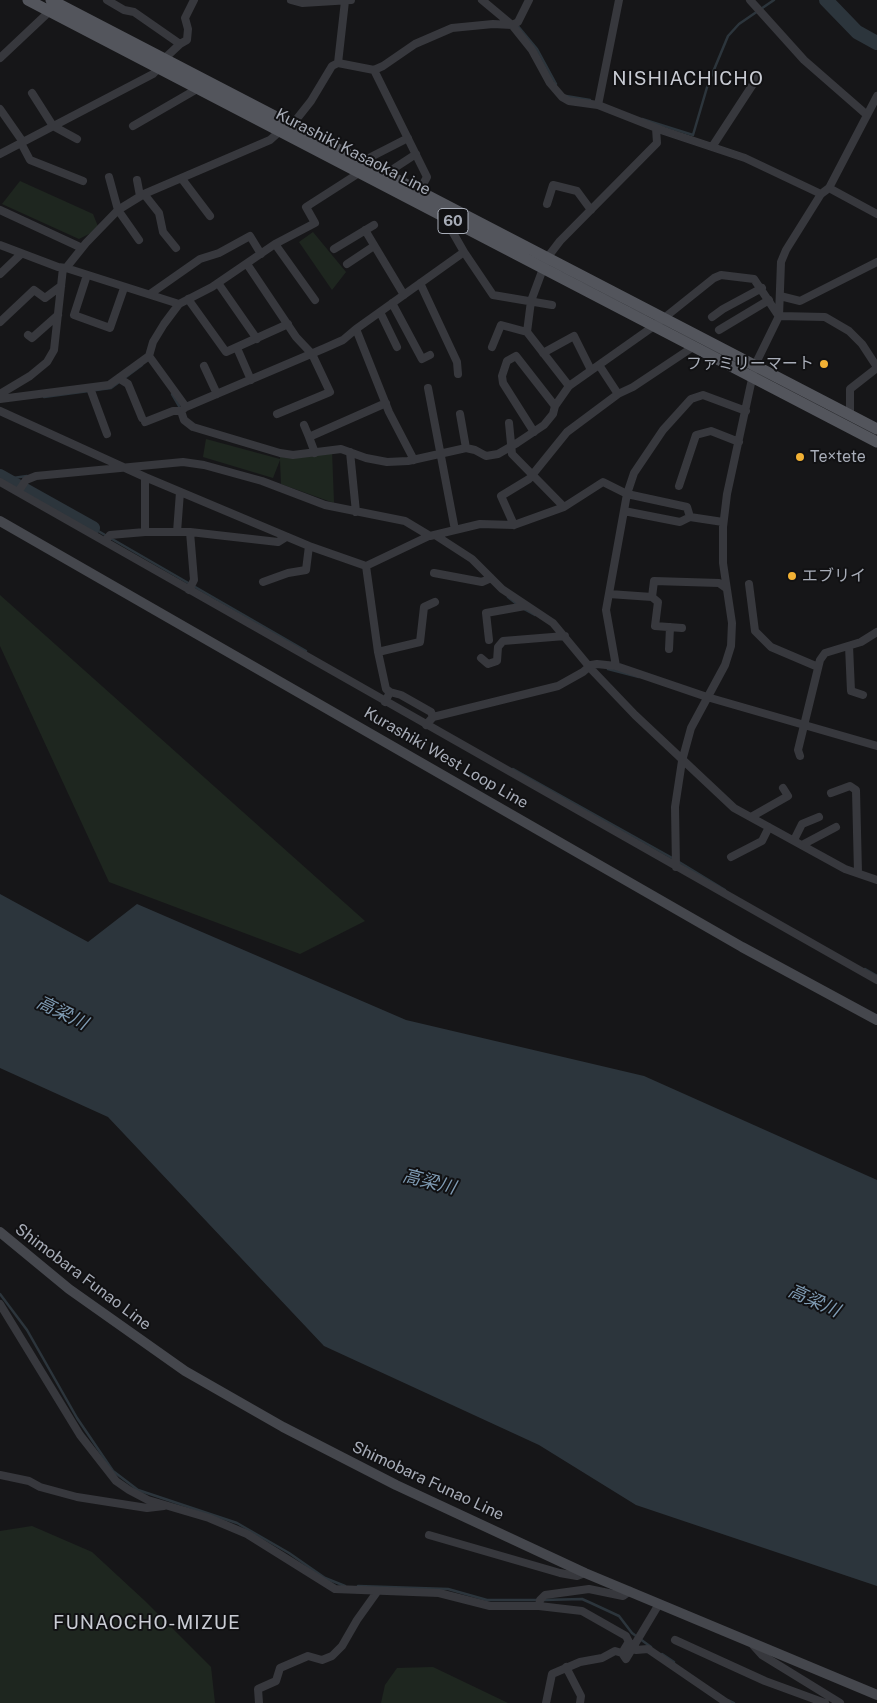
<!DOCTYPE html>
<html>
<head>
<meta charset="utf-8">
<style>
  body { margin:0 }
  canvas { display:block; background:#161618 }
</style>
</head>
<body>
<canvas width="877" height="1703"></canvas>
<script>
const c = document.querySelector('canvas').getContext('2d');
c.lineJoin = 'round';
function fill(path, color) { c.fillStyle = color; c.fill(path, 'evenodd'); }
const shape = rows => new Path2D(rows.map(r => 'M' + r).join(''));
function trace(path, color, width, dash) { c.strokeStyle = color; c.lineWidth = width; c.lineCap = dash ? 'butt' : 'round'; c.setLineDash(dash || []); c.stroke(path); }
function drawText(font, color, halo, rows, align = 'center') {
  c.font = font + ' "Public Sans","Noto Sans JP",sans-serif'; c.lineWidth = 4; c.setLineDash([]); c.textBaseline = 'middle'; c.strokeStyle = halo; c.fillStyle = color; for (const [text, x, y, turn = 0] of rows) {
    c.save(); c.translate(x, y); c.rotate((+turn || 0) * Math.PI / 180); c.textAlign = isNaN(turn) ? turn : align; if (halo) c.strokeText(text, 0, 0); c.fillText(text, 0, 0); c.restore();
  }
}
fill(shape([
  [20,181,93,214,99,229,79,239,2,204],
  [313,232,346,272,332,290,299,242],
  [206,439,280,459,280,452,332,451,334,503,281,484,280,460,273,478,203,457],
  [0,595,365,921,300,954,109,882,0,646],
  [32,1526,92,1552,145,1601,211,1667,215,1703,0,1703,0,1531],
  [433,1667,508,1703,381,1703,385,1685,397,1668]
]), '#1e261f');
fill(shape([
  [0,894,88,942,137,904,406,1020,644,1076,877,1180,877,1586,636,1505,539,1445,324,1346,108,1117,0,1068]
]), '#2c353c');
trace(shape([
  [517,25,537,49,556,84],
  [566,96,590,100],
  [642,119,693,135,708,84,728,36,739,24,774,0],
  [172,394,179,406],
  [44,397,111,388,142,365],
  [6,479,27,476],
  [93,528,306,651],
  [508,597,518,605],
  [524,609,535,615],
  [608,669,639,677],
  [513,769,674,859],
  [679,862,725,890],
  [865,969,877,976],
  [0,1294,27,1330,77,1418,113,1471,138,1490,237,1523,289,1553,325,1578,345,1586],
  [358,1586,448,1589,487,1600,538,1600],
  [543,1600,582,1599,591,1603,619,1616,632,1633,651,1647],
  [662,1654,674,1662],
  [728,1700,734,1703]
]), '#2c353c', 2.5);
trace(shape([
  [826,0,857,32,877,43],
  [0,476,93,528]
]), '#2c353c', 14);
trace(shape([
  [291,0,302,3,351,0],
  [482,0,512,25,532,50,550,83,562,97,569,101,598,105,664,131,745,158,821,194],
  [750,0,804,60,867,115],
  [180,44,187,40,188,29,185,18,194,0],
  [0,58,51,10],
  [338,63,345,1],
  [374,70,427,177,417,195],
  [32,93,53,126,77,139],
  [598,105,619,0],
  [0,109,23,142],
  [133,126,197,89],
  [21,143,30,160,83,181],
  [712,147,759,75],
  [0,154,153,74,159,68,164,59,180,44,134,12,124,10,107,0],
  [363,161,408,138],
  [387,173,416,154],
  [109,177,118,210,139,240],
  [182,179,210,216],
  [137,180,140,196],
  [829,188,877,214],
  [144,194,159,213,163,232,176,248],
  [547,204,553,185,577,191,591,210],
  [0,210,82,248],
  [455,219,452,231,464,252,493,295,552,305],
  [365,230,404,295],
  [275,244,315,300],
  [0,245,58,267,66,268,179,304,164,324,153,342,149,356,109,385,0,399],
  [334,249,374,225],
  [247,264,296,337,312,354,330,392,277,414],
  [347,264,374,246],
  [66,268,86,243,118,210,144,194,270,140,279,132,292,125,311,101,332,66,338,63,374,70,383,66,415,44,452,28,493,24,512,25,518,22,529,0],
  [0,274,21,254],
  [87,275,74,315,110,328,124,288],
  [218,283,257,339],
  [420,283,457,362,458,374],
  [150,294,200,259,219,253,250,236,261,254],
  [780,296,800,301,877,262],
  [188,299,226,352,288,324],
  [392,303,422,359,430,355],
  [179,304,212,287,275,244,315,223,306,207,359,173],
  [380,312,397,347],
  [779,316,825,317,849,331,862,344,877,367],
  [712,317,723,309,762,288],
  [0,322,34,290,45,298,61,286],
  [719,330,769,300],
  [527,332,531,301,547,258,560,241,657,143,656,128],
  [28,335,32,338,58,315],
  [492,347,501,325,527,332,569,386],
  [237,348,251,380],
  [543,353,574,336,591,370],
  [149,356,186,407,181,411,184,420,193,427,280,453,293,455,341,449,366,458,387,462,408,461,466,448,475,450,486,456,498,454,517,443,544,425,553,414,555,406,569,386,654,326,714,278,721,275,754,279,778,315],
  [599,365,618,394],
  [204,366,217,394],
  [120,379,128,384,142,418],
  [90,388,107,434],
  [428,388,455,530],
  [0,394,30,376,47,362,54,350,63,268],
  [186,407,325,348,343,340,356,329],
  [0,411,145,477,309,546,306,570,288,573,263,582],
  [460,414,466,448],
  [850,415,850,389,877,368],
  [145,422,173,411,181,411],
  [509,423,512,454,564,507],
  [304,425,309,437],
  [534,432,503,383,502,376,507,361,516,356,555,406],
  [350,452,356,512],
  [315,453,309,437,386,403],
  [414,460,389,412,356,329,464,252],
  [0,482,877,980],
  [679,486,696,435,711,431,739,442],
  [18,492,26,480,36,476,183,462,204,465,262,481,325,505,405,521,430,536,480,524,514,525,564,507,603,482,627,494,687,507,690,517],
  [624,511,680,522,690,517,723,522],
  [514,525,501,496,529,479,567,432,618,394,633,387,693,347],
  [145,532,145,477],
  [177,532,180,492],
  [435,535,472,559,502,589,553,623,592,670,635,715,734,808,845,869,877,880],
  [106,540,110,535,145,532,190,532,278,542,286,537],
  [309,546,366,566,429,536],
  [366,566,378,652,386,689,390,692,385,702],
  [434,573,482,582,491,578],
  [749,584,755,631,771,647,818,667],
  [189,590,194,580,190,532],
  [609,594,652,597,654,581,719,583,726,588],
  [652,597,658,602,655,626,682,628],
  [489,640,486,613,525,606],
  [849,646,851,691,863,695],
  [669,649,670,627],
  [378,652,420,642,424,607,435,602],
  [481,658,488,664,497,661,498,647,503,641,565,636],
  [616,666,606,610,627,494,634,473,663,430,691,399,703,395,746,411],
  [390,692,401,695,431,712,433,717],
  [426,725,433,717,558,686,583,672,591,665,597,664,616,666,707,697,877,746],
  [800,756,798,750,820,660,825,653,861,642,877,632],
  [831,793,850,786,856,790,858,873],
  [751,817,788,796,783,788],
  [794,840,802,824,819,817],
  [802,845,836,827],
  [731,857,762,841,769,827],
  [676,867,675,807,682,761,691,728,725,665,731,646,732,623,723,563,723,527,727,494,755,365,779,316,781,262,786,250,821,194,829,188,877,96],
  [0,1304,80,1435,116,1481,129,1490,148,1500,209,1518,247,1534,335,1589,439,1593,490,1606,539,1606,582,1611,626,1636,631,1646],
  [0,1475,29,1481,40,1487,77,1497,147,1508,164,1506],
  [429,1535,560,1573,577,1576,585,1573],
  [539,1606,540,1600,545,1595,589,1589,623,1596,630,1591],
  [675,1640,765,1681,825,1703],
  [753,1645,762,1655,840,1703],
  [636,1650,648,1649,727,1703],
  [622,1653,626,1659,659,1604],
  [566,1667,581,1696,580,1703],
  [259,1703,258,1689,276,1681,280,1668,308,1656,322,1660,332,1656,342,1646,357,1620,377,1592],
  [546,1703,552,1674,580,1662,602,1658,615,1651,622,1653,628,1643]
]), '#37383d', 8);
trace(shape([
  [0,521,742,947,877,1020],
  [0,1232,69,1289,185,1371,283,1427,396,1485,585,1573,877,1695]
]), '#45474d', 10);
trace(shape([
  [28,0,877,442],
  [51,0,877,429]
]), '#53555c', 11);
for (const [x, y, r, color] of [
  [824,364,5,"#f2b134"],
  [800,457,5,"#f2b134"],
  [792,576,5,"#f2b134"]
]) { const dot = new Path2D(); dot.arc(x, y, r, 0, 2 * Math.PI); c.fillStyle = color; c.fill(dot); trace(dot, '#111113', 2); }
for (const [x, y, w] of [
  [453,221,30]
]) { const box = new Path2D(); box.roundRect(x - w / 2, y - 12.5, w, 25, 4); c.fillStyle = '#111113'; c.fill(box); trace(box, '#a8adb8', 1); }
drawText('bold 15px', '#a8adb8', null, [
  ["60",453,221]
]);
drawText('16px', '#a8adb8', '#111113', [
  ["Kurashiki Kasaoka Line",353,152,27],
  ["Kurashiki West Loop Line",446,758,30],
  ["Shimobara Funao Line",83,1277,37],
  ["Shimobara Funao Line",428,1481,25]
]);
drawText('16px', '#a8adb8', '#111113', [
  ["ファミリーマート",814,364,"right"],
  ["Te×tete",810,457],
  ["エブリイ",802,576]
], 'left');
drawText('italic 18px', '#7f9bb3', '#111113', [
  ["高梁川",62,1013,26],
  ["高梁川",429,1182,14],
  ["高梁川",814,1301,24]
]);
c.letterSpacing = '1px';
drawText('19px', '#c9ccd4', '#111113', [
  ["NISHIACHICHO",688,79],
  ["FUNAOCHO-MIZUE",147,1623]
]);
c.letterSpacing = '0px';
</script>
</body>
</html>
